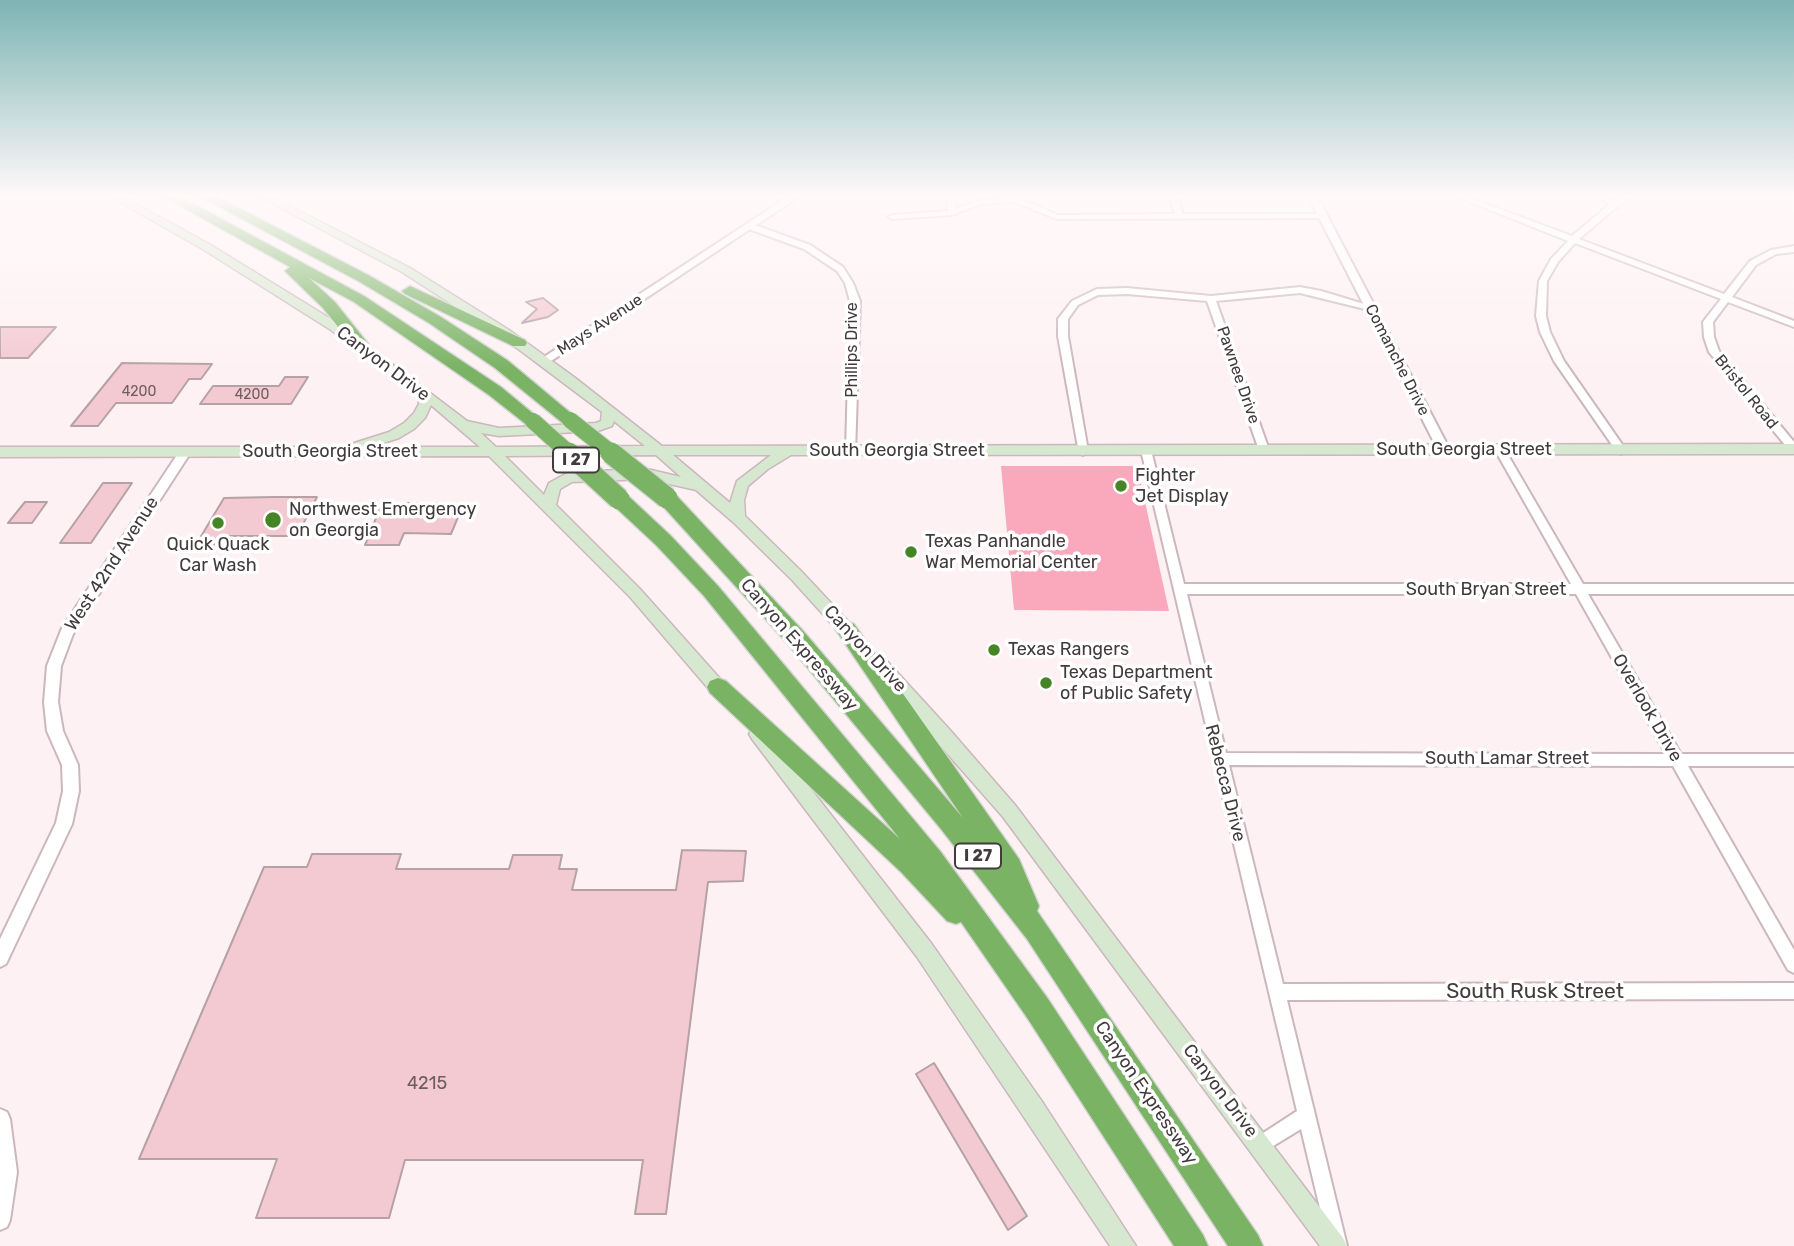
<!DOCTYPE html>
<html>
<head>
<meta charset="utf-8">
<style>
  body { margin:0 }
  canvas { display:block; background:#fef1f4 }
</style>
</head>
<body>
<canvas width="1794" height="1246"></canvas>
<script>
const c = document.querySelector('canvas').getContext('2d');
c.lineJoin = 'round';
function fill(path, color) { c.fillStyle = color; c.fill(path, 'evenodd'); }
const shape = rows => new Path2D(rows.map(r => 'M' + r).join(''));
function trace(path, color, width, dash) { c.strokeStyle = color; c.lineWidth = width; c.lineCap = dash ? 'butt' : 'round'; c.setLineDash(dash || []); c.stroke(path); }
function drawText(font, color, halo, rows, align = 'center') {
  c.font = font + ' Rubik,sans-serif'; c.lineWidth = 7; c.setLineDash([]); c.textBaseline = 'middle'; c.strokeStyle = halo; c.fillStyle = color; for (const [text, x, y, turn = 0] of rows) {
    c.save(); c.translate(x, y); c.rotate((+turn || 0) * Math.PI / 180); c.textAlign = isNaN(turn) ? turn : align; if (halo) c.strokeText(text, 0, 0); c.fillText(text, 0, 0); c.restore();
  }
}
fill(shape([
  [1001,466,1132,466,1138,470,1169,611,1014,610]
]), '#faa9bd');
const building = shape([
  [543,298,558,310,548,317,522,323,537,309,526,302,543,298],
  [0,327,56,327,28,358,0,358,0,327],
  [122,363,212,364,201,379,189,379,172,403,116,403,98,426,71,426,122,363],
  [285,377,308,377,291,404,200,404,213,386,279,386,285,377],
  [103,483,132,483,91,543,60,543,103,483],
  [273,497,317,497,297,536,219,536,212,548,194,548,224,498,273,497],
  [25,502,47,502,32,523,8,523,25,502],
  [406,503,437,503,434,509,461,510,451,534,404,533,399,545,365,545,381,506,404,506,406,503],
  [682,850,746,851,743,881,708,882,666,1214,635,1214,643,1160,405,1160,389,1218,256,1218,277,1159,139,1159,264,867,307,867,312,854,401,854,396,869,509,869,513,855,562,855,559,869,577,869,572,890,676,890,682,850],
  [934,1063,1027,1216,1008,1230,916,1074,934,1063]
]);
fill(building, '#f3c9d2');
trace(building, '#b6a2a6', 2);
const minor = shape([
  [946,196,954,196,956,209,980,200,1024,196,1021,199,1058,215,1175,214,1169,196,1177,196,1183,214,1322,214,1326,216,1322,218,1057,219,1014,202,981,204,952,215,892,219,888,217,892,215,948,211,946,196],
  [1455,196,1465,196,1572,236,1610,204,1596,196,1605,196,1615,201,1625,196,1634,196,1618,206,1579,239,1724,294,1750,261,1771,250,1794,246,1794,252,1776,254,1756,265,1732,297,1794,321,1794,327,1728,302,1713,322,1714,337,1719,351,1794,442,1794,453,1790,451,1709,352,1704,337,1703,322,1721,299,1575,243,1558,262,1547,281,1546,316,1550,332,1564,361,1626,450,1621,454,1617,452,1554,361,1540,332,1536,316,1539,281,1551,259,1568,241,1455,196],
  [746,224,752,224,810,245,843,267,853,283,860,301,855,453,851,455,846,451,850,301,845,283,837,271,804,249,746,228,746,224],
  [1300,287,1321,291,1374,307,1369,310,1300,293,1216,301,1269,450,1264,454,1259,450,1207,301,1127,294,1098,295,1078,305,1068,319,1068,336,1088,451,1083,455,1079,453,1058,336,1058,319,1072,301,1097,289,1127,288,1211,296,1300,287],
  [1146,446,1151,450,1184,584,1571,584,1495,450,1500,446,1505,450,1583,584,1794,584,1794,594,1588,594,1681,754,1794,754,1794,766,1688,766,1794,950,1794,973,1788,970,1673,766,1229,765,1283,984,1794,983,1794,999,1287,1000,1347,1246,1329,1246,1301,1129,1260,1154,1254,1151,1251,1145,1254,1139,1297,1111,1141,450,1146,446],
  [1187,594,1576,594,1666,754,1226,753,1187,594]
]);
const tertiary = shape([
  [789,196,800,196,548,363,540,363,538,361,789,196],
  [1308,196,1317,196,1450,450,1448,453,1440,453,1438,450,1308,196],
  [185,448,191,452,73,634,61,666,58,702,63,731,78,765,79,791,72,824,6,964,0,967,0,939,56,823,63,791,62,765,47,731,44,702,47,666,62,628,181,449,185,448],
  [0,1109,7,1112,10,1119,17,1172,10,1220,7,1227,0,1230,0,1109]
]);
const secondary = shape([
  [109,196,121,196,209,244,339,324,467,421,499,428,596,423,601,421,602,412,501,336,402,272,258,196,270,196,410,268,509,330,574,377,662,446,1794,444,1794,454,791,455,768,469,748,486,744,500,745,516,802,572,860,634,862,638,860,642,854,644,848,642,792,580,733,522,696,490,647,479,572,482,560,489,556,505,640,589,731,691,733,696,731,701,725,703,719,701,630,597,489,456,0,457,0,447,349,447,351,444,389,432,404,423,414,413,419,404,418,395,331,330,201,248,109,196],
  [431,405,480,447,371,447,399,438,414,429,425,418,431,405],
  [614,421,645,446,496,447,481,433,499,436,598,431,612,426,614,421],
  [656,455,681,477,647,469,569,472,549,483,544,495,505,456,656,455],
  [673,455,771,455,737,481,730,503,673,455],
  [879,657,885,659,950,730,1015,805,1343,1238,1347,1246,1320,1246,1003,817,873,669,871,664,873,659,879,657],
  [758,727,764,729,931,943,1041,1100,1136,1246,1110,1246,917,957,752,739,749,734,752,729,758,727]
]);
const motorway = shape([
  [162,196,179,196,364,296,501,387,542,421,539,425,527,425,489,395,354,302,309,278,335,302,369,345,367,348,355,348,323,308,288,274,285,271,290,267,162,196],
  [199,196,216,196,370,276,441,317,507,360,579,420,570,426,564,424,495,368,429,323,360,282,199,196],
  [410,286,525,340,527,343,525,346,513,346,405,294,402,291,410,286],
  [667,491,674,493,804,632,963,818,836,630,840,624,847,622,854,624,1019,859,1039,906,1037,911,1258,1235,1263,1246,1228,1246,1027,939,941,829,788,644,660,503,658,498,660,493,667,491],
  [619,492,626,494,670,535,718,586,940,851,1048,999,1203,1235,1208,1246,1174,1246,1028,1019,961,922,956,924,947,921,901,872,710,693,707,687,710,681,718,678,726,681,900,839,704,596,656,545,612,504,610,499,612,494,619,492]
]);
trace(minor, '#cbb7bc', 4);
trace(tertiary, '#cbb7bc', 4);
trace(secondary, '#cbb7bc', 3);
trace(motorway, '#d5d4d4', 3);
fill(minor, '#fff');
fill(tertiary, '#fff');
fill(secondary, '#d7e8d0');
fill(motorway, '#79b363');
const motorwayBridgeFar1 = shape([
  [570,420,614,455],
  [533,421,571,455]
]);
const motorwayBridge = shape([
  [569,453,619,499],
  [611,453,667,498]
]);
trace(motorwayBridgeFar1, '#d5d4d4', 18, []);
trace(motorwayBridge, '#d5d4d4', 24, []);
trace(motorwayBridgeFar1, '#79b363', 16);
trace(motorwayBridge, '#79b363', 21);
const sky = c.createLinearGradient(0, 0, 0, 370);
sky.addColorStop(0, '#7db4b4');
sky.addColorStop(0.53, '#fff9fa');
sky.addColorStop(1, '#fff9fa00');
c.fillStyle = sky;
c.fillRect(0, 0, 1794, 370);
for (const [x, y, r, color] of [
  [1121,486,7,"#458526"],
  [273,520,9,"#458526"],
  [218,523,7,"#458526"],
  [911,552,7,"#458526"],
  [994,650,7,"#458526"],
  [1046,683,7,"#458526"]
]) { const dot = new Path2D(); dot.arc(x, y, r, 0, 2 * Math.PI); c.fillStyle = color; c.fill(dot); trace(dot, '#fff', 2.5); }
drawText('14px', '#6e5e62', null, [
  ["4200",139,392],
  ["4200",252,395]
]);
drawText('16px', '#423a3c', '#fff', [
  ["Mays Avenue",600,325,-33],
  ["Phillips Drive",852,350,-90],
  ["Comanche Drive",1397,360,63],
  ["Pawnee Drive",1238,375,71],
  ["Bristol Road",1746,392,51]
]);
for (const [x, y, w] of [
  [576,460,46],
  [978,856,46]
]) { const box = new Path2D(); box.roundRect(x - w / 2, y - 12.5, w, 25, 5); c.fillStyle = '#fff'; c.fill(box); trace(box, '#423a3c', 2); }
drawText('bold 16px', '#423a3c', null, [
  ["I 27",576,460],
  ["I 27",978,856]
]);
drawText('18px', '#423a3c', '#fff', [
  ["Canyon Drive",383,364,37],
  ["South Georgia Street",1464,450],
  ["South Georgia Street",897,451],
  ["South Georgia Street",330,452],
  ["West 42nd Avenue",112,564,-57],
  ["South Bryan Street",1486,590],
  ["Canyon Expressway",799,645,49],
  ["Canyon Drive",865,649,47],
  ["Overlook Drive",1647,708,60],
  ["South Lamar Street",1507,759],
  ["Rebecca Drive",1225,783,76],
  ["Canyon Drive",1220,1091,53],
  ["Canyon Expressway",1146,1093,56]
]);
drawText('18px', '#423a3c', '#fff', [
  ["Fighter",1135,476],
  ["Jet Display",1135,497],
  ["Northwest Emergency",289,510],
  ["on Georgia",289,531],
  ["Texas Panhandle",925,542],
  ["War Memorial Center",925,563],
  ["Quick Quack",218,545,"center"],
  ["Car Wash",218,566,"center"],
  ["Texas Rangers",1008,650],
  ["Texas Department",1060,673],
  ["of Public Safety",1060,694]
], 'left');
drawText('18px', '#6e5e62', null, [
  ["4215",427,1084]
]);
drawText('21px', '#423a3c', '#fff', [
  ["South Rusk Street",1535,992]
]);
</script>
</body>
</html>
